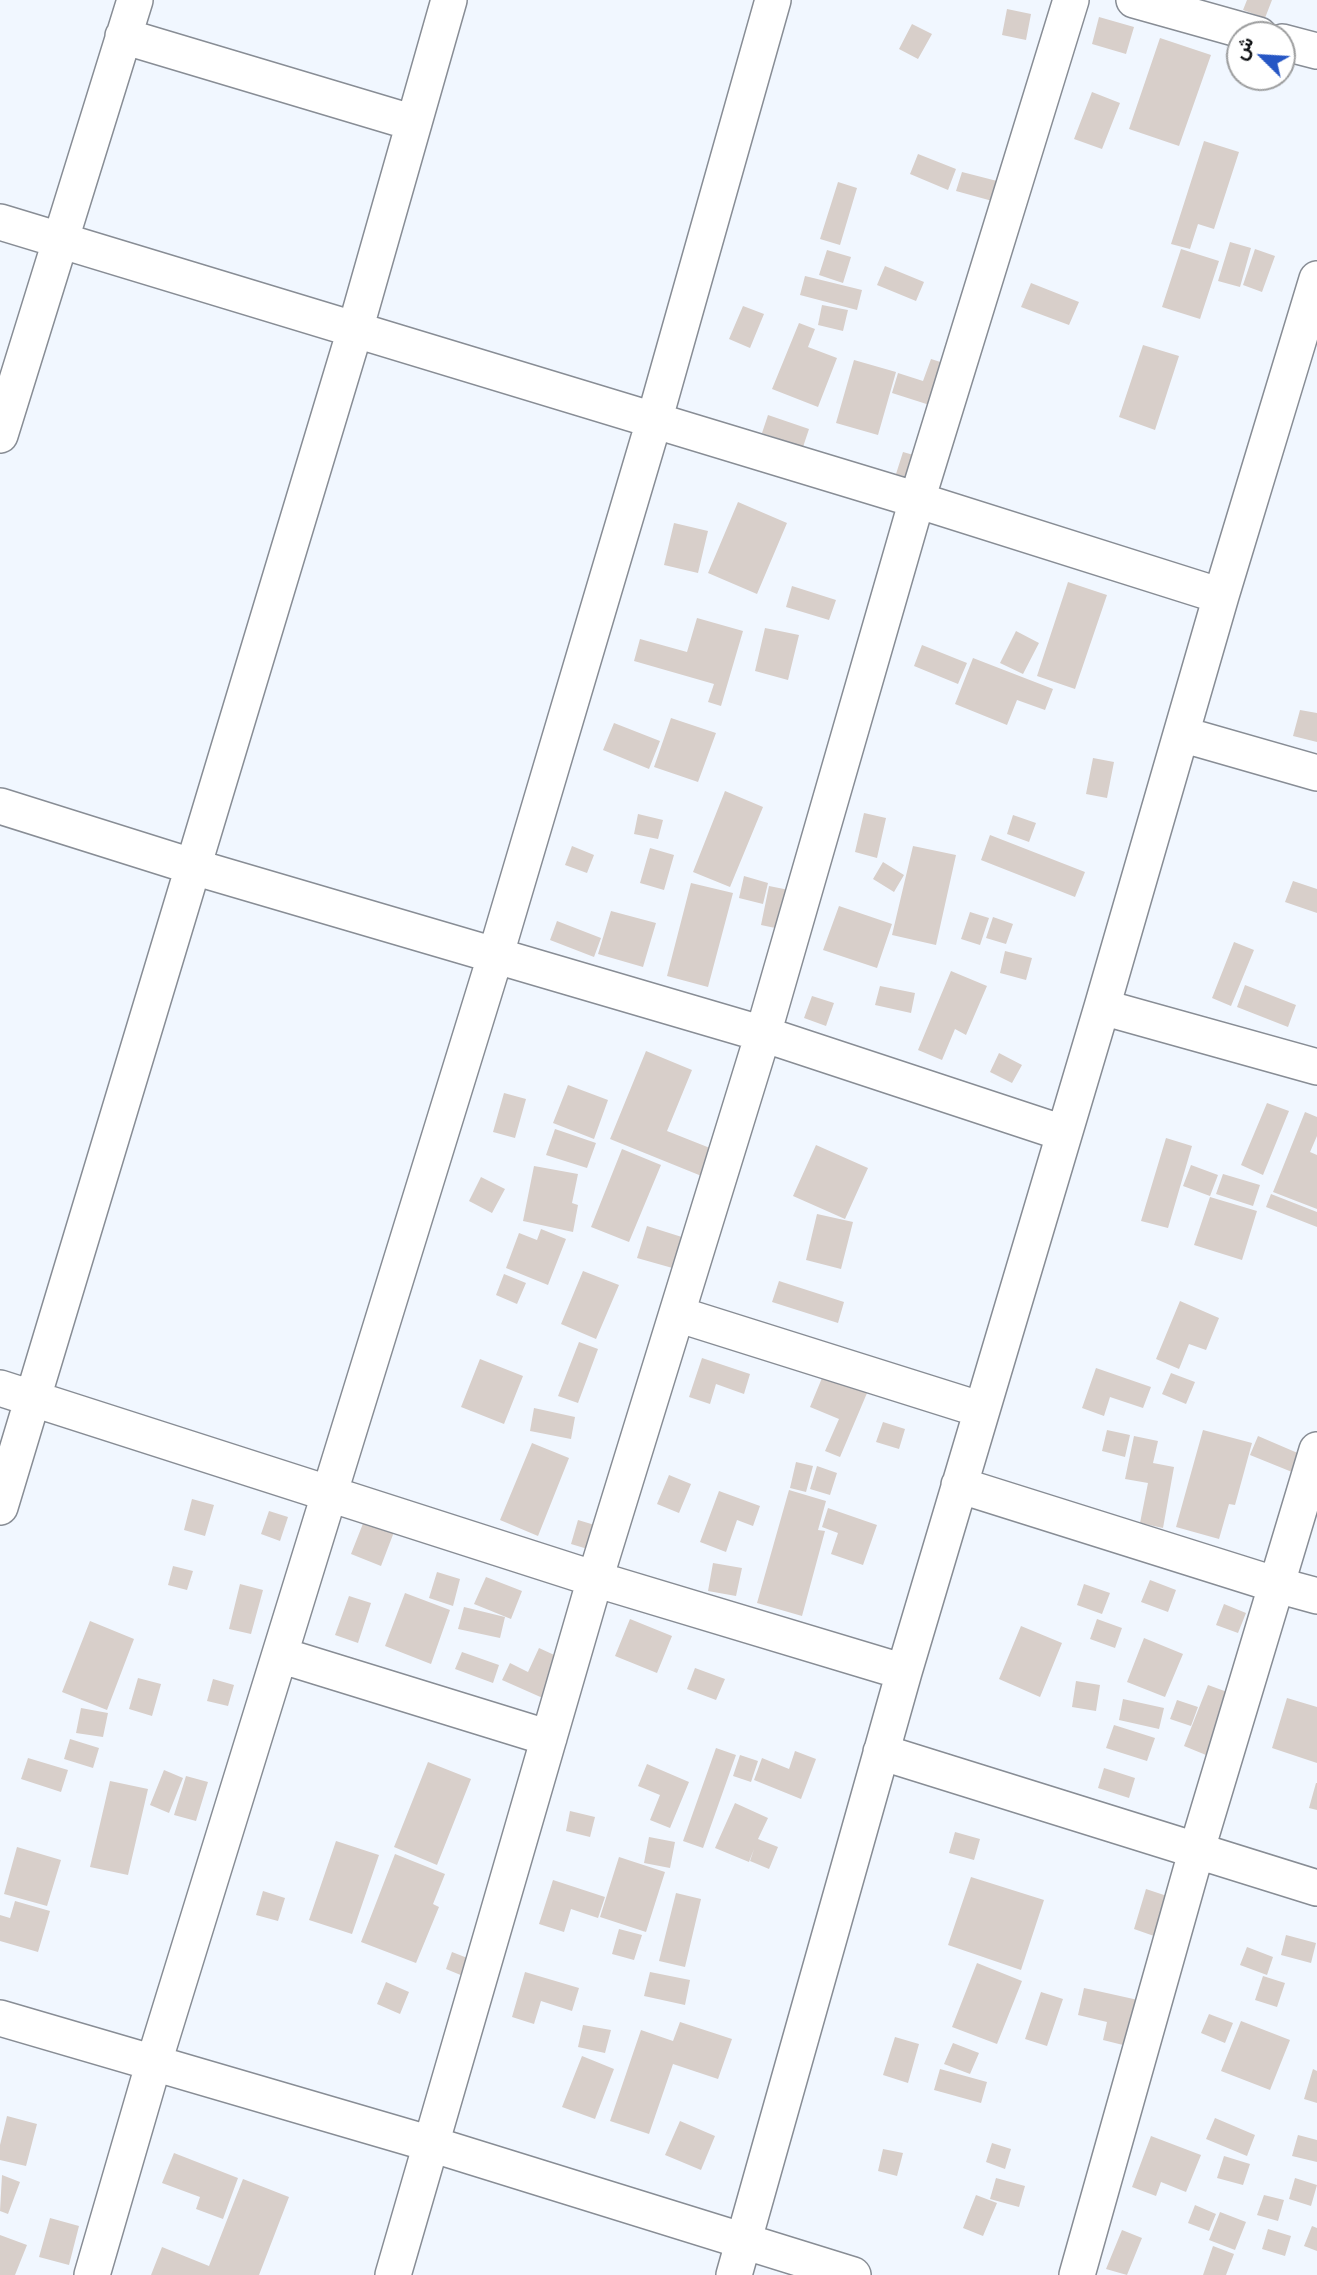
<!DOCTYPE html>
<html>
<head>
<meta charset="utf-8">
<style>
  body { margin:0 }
  #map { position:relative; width:1317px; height:2275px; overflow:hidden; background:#f1f7ff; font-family:Poppins,Vazirmatn,sans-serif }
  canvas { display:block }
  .north { position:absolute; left:1226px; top:21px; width:70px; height:70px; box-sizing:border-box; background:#fff; border:2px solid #9d9e9f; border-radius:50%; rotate:294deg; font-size:19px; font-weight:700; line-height:28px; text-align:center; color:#0b0d10 }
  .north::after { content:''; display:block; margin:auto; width:24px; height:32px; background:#2656c4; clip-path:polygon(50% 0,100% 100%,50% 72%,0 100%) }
</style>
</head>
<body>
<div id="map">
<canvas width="1317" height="2275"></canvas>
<div class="north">ش</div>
</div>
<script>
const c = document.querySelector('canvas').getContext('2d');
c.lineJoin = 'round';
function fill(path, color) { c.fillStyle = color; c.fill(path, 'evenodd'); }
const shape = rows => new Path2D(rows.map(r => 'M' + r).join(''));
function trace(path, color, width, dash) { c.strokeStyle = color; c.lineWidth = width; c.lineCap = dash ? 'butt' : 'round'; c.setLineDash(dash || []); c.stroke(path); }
fill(shape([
  [1247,0,1272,0,1265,18,1243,10],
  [1007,9,1031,14,1026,40,1002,35],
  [1099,17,1134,27,1126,54,1092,44],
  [912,24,932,34,918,59,899,49],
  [1160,38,1211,55,1179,146,1129,129],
  [1092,92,1120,103,1102,149,1074,139],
  [1204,141,1239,152,1214,229,1198,224,1190,249,1171,244],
  [918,154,956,169,948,190,910,174],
  [962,172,1001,182,996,202,956,191],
  [838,182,857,188,840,245,820,239],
  [1230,242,1251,248,1240,287,1218,281],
  [1181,249,1219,261,1200,319,1162,307],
  [1255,249,1275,256,1262,292,1243,285],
  [827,250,851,257,843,283,819,275],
  [885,266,924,282,916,301,877,285],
  [805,276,862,290,857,310,800,295],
  [1031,283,1079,302,1069,325,1021,307],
  [822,305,848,310,843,331,818,325],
  [743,306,764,314,750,348,729,339],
  [799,323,815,329,808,347,837,358,818,407,772,389],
  [1143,345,1179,356,1155,430,1119,417],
  [931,359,953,366,939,408,892,393,898,373,923,381],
  [854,360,896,372,878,435,836,423],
  [768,415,809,429,803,447,762,433],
  [903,452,924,458,917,480,896,474],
  [738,502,787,523,757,594,708,573],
  [674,523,708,531,698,573,664,565],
  [1068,582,1107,595,1075,689,1037,676],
  [792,586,836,600,829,620,786,607],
  [697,618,743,631,721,706,708,702,714,684,634,661,640,639,687,652],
  [765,628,799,635,788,680,755,671],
  [1016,631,1039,643,1023,674,1000,663],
  [922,645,967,663,958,684,914,666],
  [973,658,1053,689,1045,710,1017,700,1007,725,955,704],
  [1300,710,1317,713,1317,742,1293,736],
  [671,718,716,733,698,782,654,767],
  [614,723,660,741,649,769,603,750],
  [1093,758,1114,762,1107,798,1086,794],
  [725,791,763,807,730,887,693,872],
  [864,813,886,818,877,858,855,852],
  [638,814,663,820,658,839,634,834],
  [1013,815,1036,823,1029,842,1007,834],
  [990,835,1085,872,1075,897,981,860],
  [572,846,594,855,587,873,565,865],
  [913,846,956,855,936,945,892,935],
  [650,848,674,855,664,890,640,883],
  [883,862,904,875,894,892,873,879],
  [744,876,768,883,763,904,739,898],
  [1293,881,1317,889,1317,913,1285,902],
  [691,883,733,893,708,987,667,976],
  [769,886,789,890,780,929,761,925],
  [839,906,892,924,877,968,823,950],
  [611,911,656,923,643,967,598,954],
  [970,912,989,918,980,945,961,939],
  [993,917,1013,924,1006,944,986,938],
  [557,921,601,938,594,957,550,940],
  [1234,942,1254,950,1231,1006,1212,998],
  [1005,951,1032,958,1026,980,1000,973],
  [951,971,987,986,966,1035,955,1029,942,1060,918,1050],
  [1245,985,1296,1005,1288,1027,1237,1007],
  [880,986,915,993,911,1013,875,1005],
  [812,996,834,1003,826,1026,804,1018],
  [646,1051,692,1070,667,1131,715,1150,704,1177,610,1139],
  [999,1053,1022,1065,1012,1083,990,1072],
  [568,1085,608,1100,594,1139,553,1123],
  [504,1093,526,1099,515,1138,493,1132],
  [1267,1103,1289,1111,1263,1175,1241,1165],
  [1305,1112,1317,1117,1317,1136,1310,1152,1317,1155,1317,1209,1273,1192],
  [555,1129,596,1143,587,1168,546,1155],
  [1166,1138,1192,1146,1168,1228,1141,1221],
  [816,1145,868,1168,845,1219,793,1196],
  [622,1149,661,1165,629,1242,591,1227],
  [1191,1165,1218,1175,1210,1196,1183,1186],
  [534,1166,578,1174,572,1203,578,1205,573,1232,523,1221],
  [1223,1174,1260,1185,1253,1206,1216,1194],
  [481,1177,505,1189,492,1213,469,1201],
  [1271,1194,1317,1212,1317,1227,1266,1207],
  [1210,1197,1257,1211,1242,1260,1194,1245],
  [817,1214,853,1222,841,1269,806,1260],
  [647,1226,685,1238,676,1269,637,1258],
  [541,1229,566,1239,548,1285,506,1268,519,1233,537,1240],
  [583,1271,619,1285,596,1339,561,1324],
  [504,1274,526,1283,517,1304,496,1295],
  [779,1281,844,1302,838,1323,772,1302],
  [1180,1301,1219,1318,1206,1350,1189,1344,1179,1369,1156,1359],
  [579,1342,598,1349,578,1403,558,1396],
  [834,1349,878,1367,840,1457,825,1451,839,1419,810,1407],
  [702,1358,750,1374,744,1394,716,1384,710,1404,689,1397],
  [480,1359,523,1376,504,1424,461,1407],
  [1096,1368,1151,1387,1143,1408,1110,1397,1104,1416,1082,1408],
  [1171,1373,1195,1382,1186,1404,1162,1394],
  [534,1408,575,1417,571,1439,530,1431],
  [883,1422,905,1429,899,1449,876,1442],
  [1107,1430,1130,1435,1125,1457,1102,1451],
  [1203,1430,1252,1443,1235,1505,1229,1504,1219,1539,1176,1527],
  [1134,1436,1158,1441,1153,1463,1174,1467,1163,1528,1140,1523,1148,1483,1125,1479],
  [1258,1436,1300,1454,1292,1472,1250,1455],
  [532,1443,569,1458,538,1536,500,1520],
  [796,1462,813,1466,806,1492,790,1488],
  [817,1466,837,1473,830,1495,810,1489],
  [669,1475,691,1484,679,1513,657,1504],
  [789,1490,826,1501,818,1530,825,1531,802,1616,757,1603],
  [719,1491,760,1506,753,1526,737,1520,726,1552,700,1542],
  [192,1499,214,1505,205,1536,184,1530],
  [828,1508,877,1525,863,1565,831,1554,838,1533,822,1527],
  [269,1511,288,1517,280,1541,261,1534],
  [578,1520,598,1526,591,1550,571,1544],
  [364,1521,394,1532,381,1566,351,1554],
  [713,1563,742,1568,736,1596,708,1591],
  [173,1566,193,1571,187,1590,168,1585],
  [437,1572,460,1579,453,1606,429,1598],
  [486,1577,522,1591,511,1619,474,1604],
  [1150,1580,1176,1590,1168,1612,1141,1602],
  [240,1584,263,1590,251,1634,229,1629],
  [1084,1584,1110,1593,1102,1614,1077,1605],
  [405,1593,450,1610,431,1664,385,1646],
  [349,1596,371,1603,358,1643,335,1635],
  [1224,1604,1246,1613,1238,1633,1216,1625],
  [464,1607,505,1617,500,1638,458,1629],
  [630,1619,672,1636,657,1673,615,1656],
  [1097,1619,1122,1628,1115,1648,1090,1639],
  [90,1621,134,1639,107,1710,62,1692],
  [1021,1626,1062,1643,1040,1697,999,1679],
  [1144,1638,1183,1654,1165,1697,1127,1682],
  [539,1648,563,1659,545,1699,502,1680,510,1663,528,1672],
  [462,1652,499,1665,493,1683,455,1669],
  [695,1668,725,1679,716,1700,687,1689],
  [138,1678,161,1684,152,1716,129,1709],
  [213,1679,234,1685,228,1706,207,1701],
  [1076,1681,1100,1685,1096,1711,1072,1707],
  [1208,1685,1230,1693,1206,1755,1184,1746],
  [1287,1698,1317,1707,1317,1763,1272,1748],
  [1123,1699,1164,1708,1159,1729,1119,1720],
  [1177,1700,1198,1707,1191,1726,1170,1719],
  [81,1708,108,1713,103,1737,76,1733],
  [1114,1725,1155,1738,1147,1761,1106,1748],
  [70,1739,99,1748,93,1768,64,1759],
  [716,1748,736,1755,703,1848,683,1841],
  [795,1751,816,1759,801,1799,754,1780,762,1758,789,1769],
  [740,1755,758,1761,751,1782,733,1776],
  [28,1758,68,1770,61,1792,21,1779],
  [428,1762,471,1779,437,1865,394,1847],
  [647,1764,689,1782,670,1828,650,1820,660,1795,638,1786],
  [1104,1768,1135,1778,1129,1798,1098,1788],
  [164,1770,183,1778,169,1813,150,1805],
  [186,1776,208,1782,196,1821,174,1815],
  [110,1781,148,1789,128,1875,90,1867],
  [1316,1783,1317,1783,1317,1810,1309,1808],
  [735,1803,768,1818,758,1839,778,1847,769,1869,750,1861,754,1849,749,1862,715,1848],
  [570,1811,595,1817,590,1837,566,1831],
  [955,1832,980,1839,974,1860,949,1853],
  [649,1837,675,1842,670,1868,644,1863],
  [336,1841,379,1855,352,1934,309,1920],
  [17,1847,61,1860,47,1906,4,1894],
  [395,1854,445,1874,433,1904,439,1907,416,1963,361,1942],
  [619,1857,665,1872,646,1932,600,1917],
  [971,1877,1044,1900,1021,1970,948,1945],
  [553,1880,605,1897,598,1918,571,1909,564,1932,539,1924],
  [1146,1889,1167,1896,1154,1936,1134,1929],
  [263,1891,285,1898,278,1921,256,1915],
  [676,1893,701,1899,685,1967,659,1961],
  [15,1901,50,1911,38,1952,0,1941,0,1915,10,1918],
  [619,1929,642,1935,634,1960,612,1954],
  [1286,1935,1316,1943,1311,1963,1281,1955],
  [1247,1947,1273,1957,1267,1975,1240,1965],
  [452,1952,475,1961,468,1978,446,1969],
  [977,1963,1022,1981,997,2044,952,2027],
  [525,1972,579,1988,572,2011,541,2001,534,2024,512,2017],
  [650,1972,690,1980,685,2005,644,1996],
  [1263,1976,1285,1983,1277,2007,1255,2000],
  [386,1982,409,1992,400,2014,377,2004],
  [1084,1988,1138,2000,1127,2046,1103,2040,1107,2022,1078,2015],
  [1041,1992,1063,1999,1047,2046,1025,2039],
  [1209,2014,1233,2023,1225,2043,1201,2033],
  [1241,2021,1290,2040,1270,2090,1221,2071],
  [680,2022,732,2039,718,2079,673,2064,649,2134,610,2121,641,2030,673,2041],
  [583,2025,611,2030,605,2053,578,2047],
  [895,2037,919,2044,908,2083,883,2075],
  [953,2043,979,2053,970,2074,944,2064],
  [582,2056,614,2069,595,2119,562,2107],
  [940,2069,987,2082,981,2103,934,2090],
  [1313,2069,1317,2071,1317,2103,1304,2099],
  [7,2116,37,2124,26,2166,0,2160,0,2145],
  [1215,2118,1255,2135,1247,2156,1206,2139],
  [680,2121,715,2136,701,2170,665,2155],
  [1298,2135,1317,2140,1317,2162,1292,2156],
  [1151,2136,1201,2155,1186,2192,1161,2182,1156,2196,1132,2187],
  [992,2143,1011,2149,1005,2169,986,2162],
  [883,2149,903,2153,897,2176,878,2171],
  [174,2153,238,2178,223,2219,196,2209,200,2197,162,2183],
  [1224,2156,1250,2164,1243,2185,1217,2178],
  [2,2175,20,2182,8,2214,0,2211],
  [996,2178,1025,2186,1019,2207,990,2199],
  [1295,2178,1317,2185,1311,2206,1289,2199],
  [243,2179,289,2197,259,2275,151,2275,162,2247,209,2266],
  [976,2195,997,2203,983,2236,963,2228],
  [1264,2195,1284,2200,1278,2221,1257,2215],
  [1195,2205,1216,2214,1209,2231,1188,2223],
  [1220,2212,1246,2222,1235,2250,1209,2240],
  [50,2218,79,2226,69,2265,39,2257],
  [1312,2226,1317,2228,1317,2251,1304,2246],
  [1268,2229,1291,2236,1285,2256,1262,2249],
  [1122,2230,1142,2238,1127,2275,1106,2269],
  [0,2235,27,2245,15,2275,0,2275],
  [1213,2246,1234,2254,1226,2275,1203,2275]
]), '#d8cfca');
const minor = shape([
  [1134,0,1259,35],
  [123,36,414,123],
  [1282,42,1317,51],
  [0,222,917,500,1221,596],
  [0,435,135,0],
  [1181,734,1317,773],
  [0,806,194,867,763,1034,1063,1133],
  [1102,1007,1317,1067],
  [677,1314,982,1410],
  [0,1388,595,1579,904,1672],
  [959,1485,1277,1585,1317,1596],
  [0,1507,355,330,449,0],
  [280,1655,549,1738],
  [881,1752,1317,1888],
  [0,2018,431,2144,853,2275],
  [92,2275,154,2062,495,957,654,421,773,0],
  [393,2275,595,1579,763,1034,917,500,1071,0],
  [734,2275,904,1672,1102,1007,1221,596,1317,279],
  [1077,2275,1197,1849,1317,1450]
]);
trace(minor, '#888d95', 38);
trace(minor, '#fff', 35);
</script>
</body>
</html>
